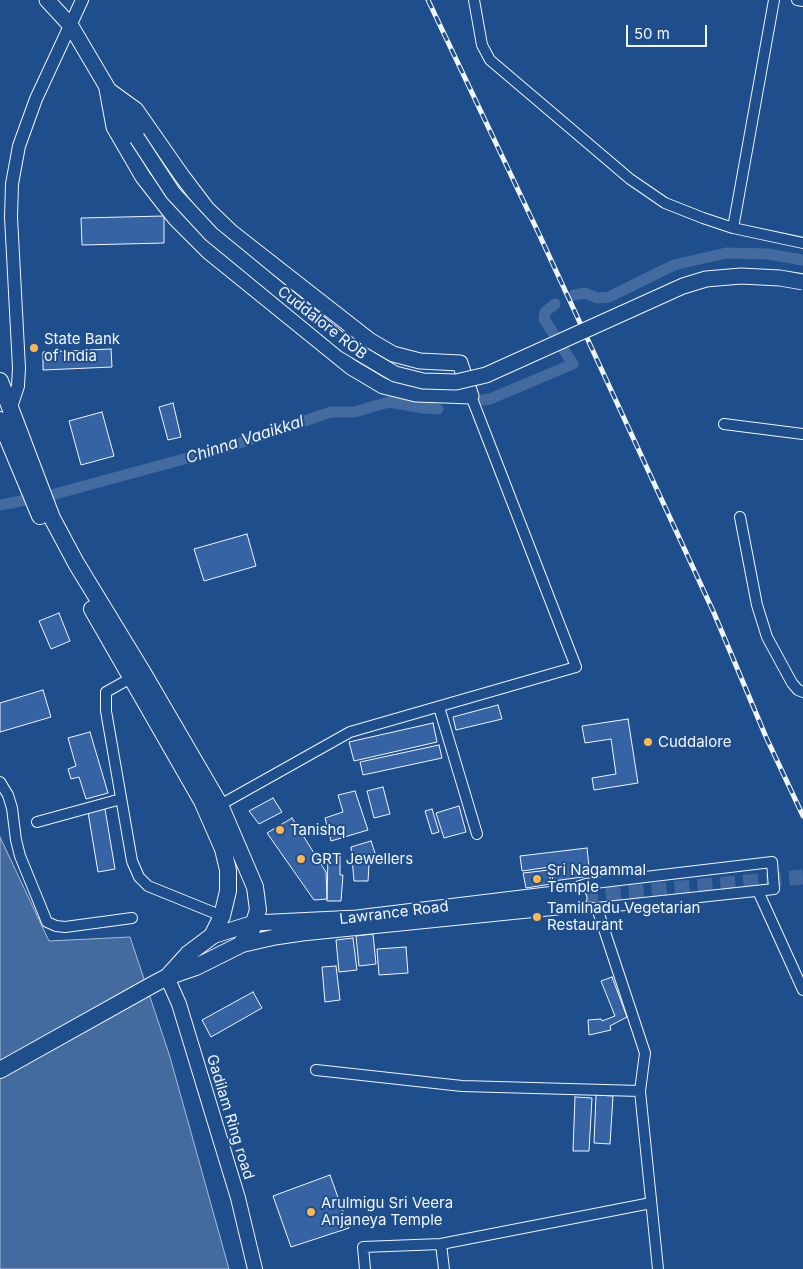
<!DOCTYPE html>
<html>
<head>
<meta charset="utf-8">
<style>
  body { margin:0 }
  #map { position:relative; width:803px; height:1269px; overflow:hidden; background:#1f4e8c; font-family:Inter,sans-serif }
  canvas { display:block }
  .scale { position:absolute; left:626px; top:25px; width:81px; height:22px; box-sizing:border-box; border:2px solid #f2f6ff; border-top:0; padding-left:6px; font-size:15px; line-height:18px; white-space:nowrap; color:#f2f6ff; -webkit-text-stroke:4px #1f4e8c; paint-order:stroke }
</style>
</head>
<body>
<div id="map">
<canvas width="803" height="1269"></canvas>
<div class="scale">50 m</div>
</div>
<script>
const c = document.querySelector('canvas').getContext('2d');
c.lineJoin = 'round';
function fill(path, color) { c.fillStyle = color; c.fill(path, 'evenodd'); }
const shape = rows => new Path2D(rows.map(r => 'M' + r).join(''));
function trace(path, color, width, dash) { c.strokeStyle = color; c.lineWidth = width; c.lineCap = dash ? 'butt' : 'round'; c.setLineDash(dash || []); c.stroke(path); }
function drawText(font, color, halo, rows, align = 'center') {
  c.font = font + ' Inter,sans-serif'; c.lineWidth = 4; c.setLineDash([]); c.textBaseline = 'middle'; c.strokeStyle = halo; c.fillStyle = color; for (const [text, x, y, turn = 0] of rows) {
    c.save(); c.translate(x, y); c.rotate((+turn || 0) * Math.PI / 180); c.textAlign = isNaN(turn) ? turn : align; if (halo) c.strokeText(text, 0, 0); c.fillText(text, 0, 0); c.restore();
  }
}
const water = shape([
  [0,837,49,941,130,937,170,1057,229,1269,0,1269,0,837]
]);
fill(water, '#446ba0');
trace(water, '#a8bbd7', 1);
trace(shape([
  [574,295,585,293,597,298,609,297,674,265,726,253,768,254,803,260],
  [483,400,490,399,573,364,544,319,545,312,555,304],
  [55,494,228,447,331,412,354,412,389,402,423,408,438,409],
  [0,505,26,500]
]), '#446ba0', 11);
const building = shape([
  [164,216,164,243,82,245,81,218,164,216],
  [111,349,112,367,43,370,43,352,111,349],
  [173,403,181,437,168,440,159,407,173,403],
  [102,412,114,456,81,465,69,421,102,412],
  [247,534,256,566,204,581,194,549,247,534],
  [59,613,70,641,51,649,39,621,59,613],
  [43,690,51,717,0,732,0,703,43,690],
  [498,705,502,719,456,730,453,717,498,705],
  [628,719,638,783,594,790,592,778,616,774,611,739,585,743,582,726,628,719],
  [433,723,437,742,354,761,349,742,433,723],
  [90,732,108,793,86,799,79,777,71,779,68,769,76,766,68,738,90,732],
  [439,745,442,758,363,775,360,762,439,745],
  [383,787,390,814,374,818,367,791,383,787],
  [355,791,368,830,331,841,325,818,343,812,338,795,355,791],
  [273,798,282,812,259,824,249,811,273,798],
  [459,806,466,832,444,838,436,813,459,806],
  [105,809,115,869,98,872,88,812,105,809],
  [432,809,439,832,432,834,425,811,432,809],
  [292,818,326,872,327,899,314,900,267,833,292,818],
  [371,841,378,862,369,865,368,881,354,881,351,847,371,841],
  [587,848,590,876,553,881,550,867,522,871,520,856,587,848],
  [328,854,340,854,340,875,343,875,341,901,327,901,328,854],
  [549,870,551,884,526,888,523,873,549,870],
  [373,934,376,964,359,966,356,936,373,934],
  [353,938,357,970,339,972,336,940,353,938],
  [406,947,408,973,379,975,377,949,406,947],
  [336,966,340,1000,325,1002,322,967,336,966],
  [612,977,627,1017,610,1026,611,1030,589,1035,588,1020,601,1019,602,1021,615,1016,601,981,612,977],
  [253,992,262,1008,211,1037,202,1020,253,992],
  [596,1095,613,1096,610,1144,594,1143,596,1095],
  [575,1097,592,1098,589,1151,573,1151,575,1097],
  [330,1175,349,1228,291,1247,273,1196,330,1175]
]);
fill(building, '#3563a3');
trace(building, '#f2f6ff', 1);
trace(shape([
  [583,897,803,877]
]), '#3f679d', 15, [15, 8]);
const minor = shape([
  [474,0,482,45,490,60,630,179,665,203,703,218,733,228,803,243],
  [797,0,803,1],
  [733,228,774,0],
  [724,424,803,434],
  [740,517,757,605,767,637,792,683,798,690,803,692],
  [131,678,106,692,106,711,132,861,139,877,148,886,222,916],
  [439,707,477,834],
  [0,782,8,795,12,808,16,840,20,856,47,922,56,926,65,927,132,918],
  [220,805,350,732,576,667,471,396],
  [37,822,121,799],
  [758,891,803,990],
  [559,893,586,884,772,862,774,889,597,908,563,907],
  [597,908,645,1053,640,1091,658,1269],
  [316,1070,462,1086,640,1091],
  [441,1244,444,1269],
  [365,1269,363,1247,441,1244,651,1203]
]);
const tertiary = shape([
  [11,407,18,386,19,368,11,217,12,184,19,146,36,99,82,0]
]);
const secondary = shape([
  [167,977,179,1004,238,1198,255,1269]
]);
const primary = shape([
  [47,0,71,26,137,138],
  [107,89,136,110,182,176,207,209,231,232,369,340,393,354,420,361,460,363,471,396,416,394,383,386,351,367,209,252,175,218,143,177,114,127,107,89],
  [212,936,254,923,357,918,555,894,577,898],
  [240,945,275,937,302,933,557,907,579,898]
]);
const trunk = shape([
  [0,381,52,518,76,563,143,673,220,805,255,887,258,910,251,932,240,945,196,967,167,977,152,985,0,1070],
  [0,420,40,516],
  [92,609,202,801,223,849,228,870,228,891,222,916,212,936,188,954,169,975]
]);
trace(minor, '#f2f6ff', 12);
trace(tertiary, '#f2f6ff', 14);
trace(secondary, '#f2f6ff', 16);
trace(primary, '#f2f6ff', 17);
trace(trunk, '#f2f6ff', 18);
trace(minor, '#1f4e8c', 10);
trace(tertiary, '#1f4e8c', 12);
trace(secondary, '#1f4e8c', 14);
trace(primary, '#1f4e8c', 15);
trace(trunk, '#1f4e8c', 16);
const rail = shape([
  [428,0,539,234,714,613,766,737,803,816]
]);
trace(rail, '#f2f6ff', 5);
trace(rail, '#1f4e8c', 3, [9]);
const primaryBridge = shape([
  [137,138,173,193,211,234,346,345,395,374,423,381,456,382,486,375,683,286,706,279,741,276,780,278,803,282]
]);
trace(primaryBridge, '#f2f6ff', 17, []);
trace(primaryBridge, '#1f4e8c', 15);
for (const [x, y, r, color] of [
  [34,348,5,"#ffb74d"],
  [648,742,5,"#ffb74d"],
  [280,830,5,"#ffb74d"],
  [301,859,5,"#ffb74d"],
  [537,879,5,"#ffb74d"],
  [537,917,5,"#ffb74d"],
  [311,1212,5,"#ffb74d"]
]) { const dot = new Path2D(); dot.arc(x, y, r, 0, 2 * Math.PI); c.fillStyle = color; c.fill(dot); trace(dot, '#1f4e8c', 2); }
drawText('15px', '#f2f6ff', '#1f4e8c', [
  ["Cuddalore ROB",322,323,38],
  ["Lawrance Road",394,913,-7],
  ["Gadilam Ring road",230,1117,73]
]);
drawText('15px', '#f2f6ff', '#1f4e8c', [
  ["State Bank",44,339],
  ["of India",44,356],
  ["Cuddalore",658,742],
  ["Tanishq",290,830],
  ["GRT Jewellers",311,859],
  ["Sri Nagammal",547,870],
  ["Temple",547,887],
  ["Tamilnadu Vegetarian",547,908],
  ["Restaurant",547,925],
  ["Arulmigu Sri Veera",321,1203],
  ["Anjaneya Temple",321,1220]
], 'left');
drawText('italic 16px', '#f2f6ff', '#1f4e8c', [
  ["Chinna Vaaikkal",245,440,-18]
]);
</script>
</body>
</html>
